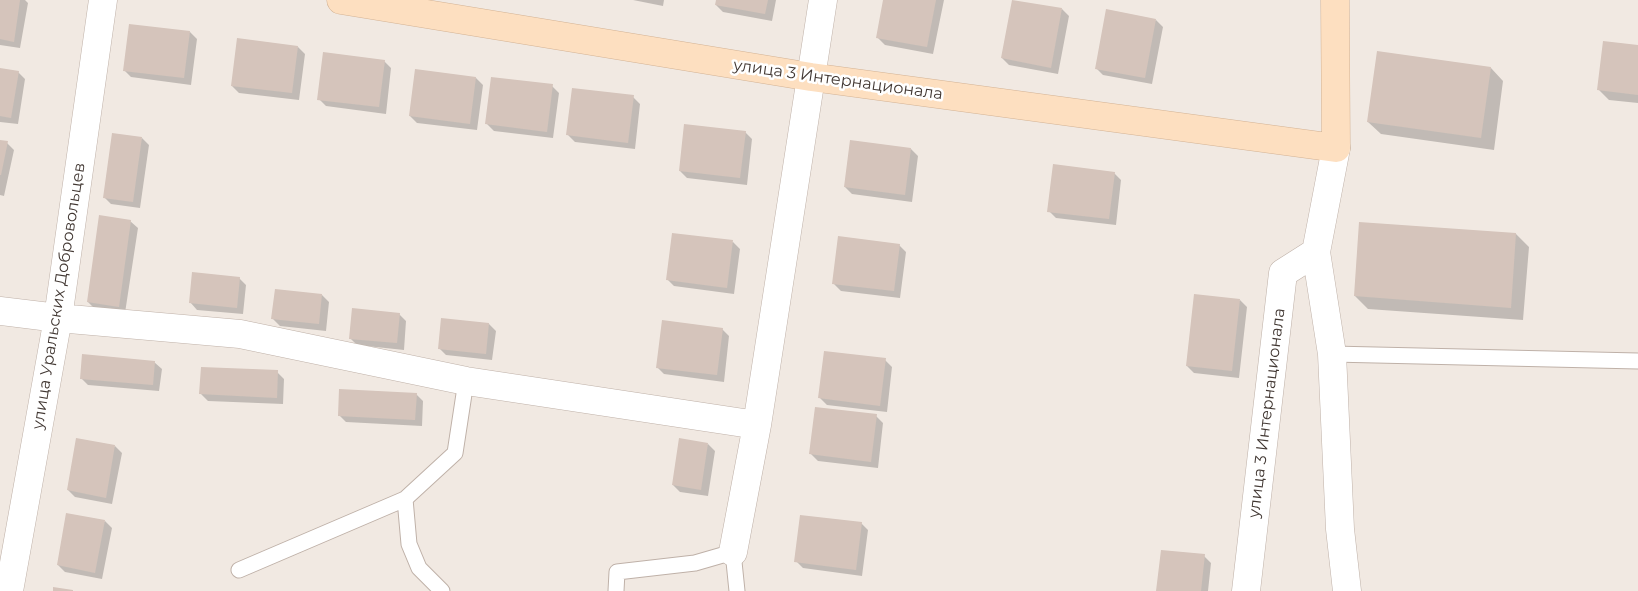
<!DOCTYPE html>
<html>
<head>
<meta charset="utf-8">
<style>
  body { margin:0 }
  canvas { display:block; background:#f1e9e2 }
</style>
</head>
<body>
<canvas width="1638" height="591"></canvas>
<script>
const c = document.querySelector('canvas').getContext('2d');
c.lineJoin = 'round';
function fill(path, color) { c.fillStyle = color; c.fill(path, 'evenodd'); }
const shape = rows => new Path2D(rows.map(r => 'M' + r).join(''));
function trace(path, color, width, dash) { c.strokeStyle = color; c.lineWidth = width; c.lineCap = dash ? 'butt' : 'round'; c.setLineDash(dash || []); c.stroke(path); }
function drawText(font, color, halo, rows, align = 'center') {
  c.font = font + ' Montserrat,sans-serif'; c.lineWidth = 5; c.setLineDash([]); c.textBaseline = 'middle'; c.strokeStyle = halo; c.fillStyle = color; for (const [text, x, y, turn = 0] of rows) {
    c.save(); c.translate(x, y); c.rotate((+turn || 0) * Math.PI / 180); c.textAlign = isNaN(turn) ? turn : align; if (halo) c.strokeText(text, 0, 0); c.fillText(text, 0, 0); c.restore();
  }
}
fill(shape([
  [0,0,25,0,28,3,20,48,0,45],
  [633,0,664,0,663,6],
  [717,0,776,0,772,21,723,12,716,5],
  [885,0,944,0,933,54,885,45,878,38],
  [1062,9,1069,16,1058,74,1009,65,1002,58],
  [1156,20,1163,27,1152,84,1103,75,1096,68],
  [190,32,197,39,191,85,131,77,124,70],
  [1638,46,1638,103,1609,100,1599,90],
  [298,47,305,54,299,100,239,93,232,86],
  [384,61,391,68,386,114,326,106,319,99],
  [1491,68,1503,81,1494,150,1381,134,1368,122],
  [0,69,18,72,25,79,18,124,0,122],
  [476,78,483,85,477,130,417,123,410,116],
  [552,86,559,93,553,138,494,131,487,124],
  [633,97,640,104,635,149,575,142,568,135],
  [745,132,752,139,747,185,687,178,680,171],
  [142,138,149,145,140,208,111,204,104,197],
  [0,141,7,143,14,150,4,196,0,195],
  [911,149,918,156,912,202,852,194,845,187],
  [1114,173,1121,180,1116,225,1056,218,1049,211],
  [130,221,138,228,125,313,95,309,88,302],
  [1360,223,1516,234,1529,247,1523,320,1368,309,1355,296],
  [733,242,740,249,734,294,674,286,667,279],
  [899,245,906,252,900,298,841,291,834,284],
  [239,278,246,285,243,314,197,310,190,302],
  [322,295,329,302,326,331,280,326,273,319],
  [1240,300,1247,307,1239,378,1194,373,1187,366],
  [399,314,406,321,404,350,357,345,350,338],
  [489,324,496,331,492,360,446,355,439,348],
  [722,329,729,336,724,382,664,374,657,367],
  [885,360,892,367,887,412,827,405,820,398],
  [154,362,162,369,159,391,88,385,81,378],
  [277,372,284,379,283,404,208,401,201,394],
  [416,394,423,401,422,426,346,422,339,415],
  [876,416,883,423,878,468,818,461,811,454],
  [708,444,715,451,708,496,680,492,673,485],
  [115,446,122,453,112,504,75,497,68,490],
  [105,521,112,528,102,579,65,572,58,565],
  [861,523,868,530,862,576,803,568,796,561],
  [1204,556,1211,563,1208,591,1158,591]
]), '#0003');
fill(shape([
  [0,0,20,0,14,42,0,39],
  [716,0,768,0,765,14,715,5],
  [883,0,936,0,927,47,876,38],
  [1012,0,1062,8,1051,68,1001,58],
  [1106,9,1156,19,1145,78,1095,69],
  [129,24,190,31,184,78,123,71],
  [237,38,298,46,292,93,231,86],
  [1603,41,1638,45,1638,95,1597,90],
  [1377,51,1491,67,1481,138,1367,122],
  [323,52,385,60,379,107,317,100],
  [0,68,19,71,11,118,0,116],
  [415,69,476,77,470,124,409,116],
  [491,77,553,84,547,132,485,124],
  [572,88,634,95,628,143,566,135],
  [684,124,746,131,740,178,679,171],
  [112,133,142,137,133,202,103,198],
  [0,140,8,141,1,175,0,175],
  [850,140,911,148,905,195,844,187],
  [1053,164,1115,172,1109,219,1047,212],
  [99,215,131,220,119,307,87,302],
  [1359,222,1516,233,1511,308,1354,296],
  [672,233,733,240,727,288,666,280],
  [838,236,900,244,894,291,832,284],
  [192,272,240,277,237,308,189,303],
  [275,289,322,294,319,324,271,319],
  [1194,294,1240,299,1232,371,1186,366],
  [352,308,400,313,397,343,349,339],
  [441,318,489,323,486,354,438,349],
  [662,320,723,328,717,375,656,368],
  [824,351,886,358,880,406,818,398],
  [82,354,155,361,153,385,80,379],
  [201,367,278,370,277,398,199,394],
  [339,389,417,393,415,420,338,416],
  [815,407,877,414,871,462,809,454],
  [76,438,115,445,106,498,67,490],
  [679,438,708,443,701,490,672,485],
  [66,513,105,520,95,573,57,565],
  [800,515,862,522,856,570,794,562],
  [1161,550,1205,554,1201,591,1156,591],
  [53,587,73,590,73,591,53,591]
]), '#d5c4bb');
const lane = shape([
  [1332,354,1638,361],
  [405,499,409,544,419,568,442,591],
  [239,570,405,499,455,453,466,381],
  [616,591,617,572,695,563,733,552,737,591]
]);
const street = shape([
  [1336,148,1316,252,1332,354,1340,529,1347,591],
  [0,311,58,318,240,334,466,381,757,425],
  [733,552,757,425,823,0],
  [9,591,58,318,103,0],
  [1246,591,1283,273,1316,252]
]);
const secondary = shape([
  [341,0,811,77,1336,148,1335,0]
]);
trace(lane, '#bfb1a8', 17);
trace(street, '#bfb1a8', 29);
trace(secondary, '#d3b395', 29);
trace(lane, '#fff', 15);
trace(street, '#fff', 28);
trace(secondary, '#fddfc0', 28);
drawText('16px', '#423833', '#fff', [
  ["улица 3 Интернационала",838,80,8],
  ["улица Уральских Добровольцев",59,296,-81],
  ["улица 3 Интернационала",1267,413,-83]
]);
</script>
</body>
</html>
